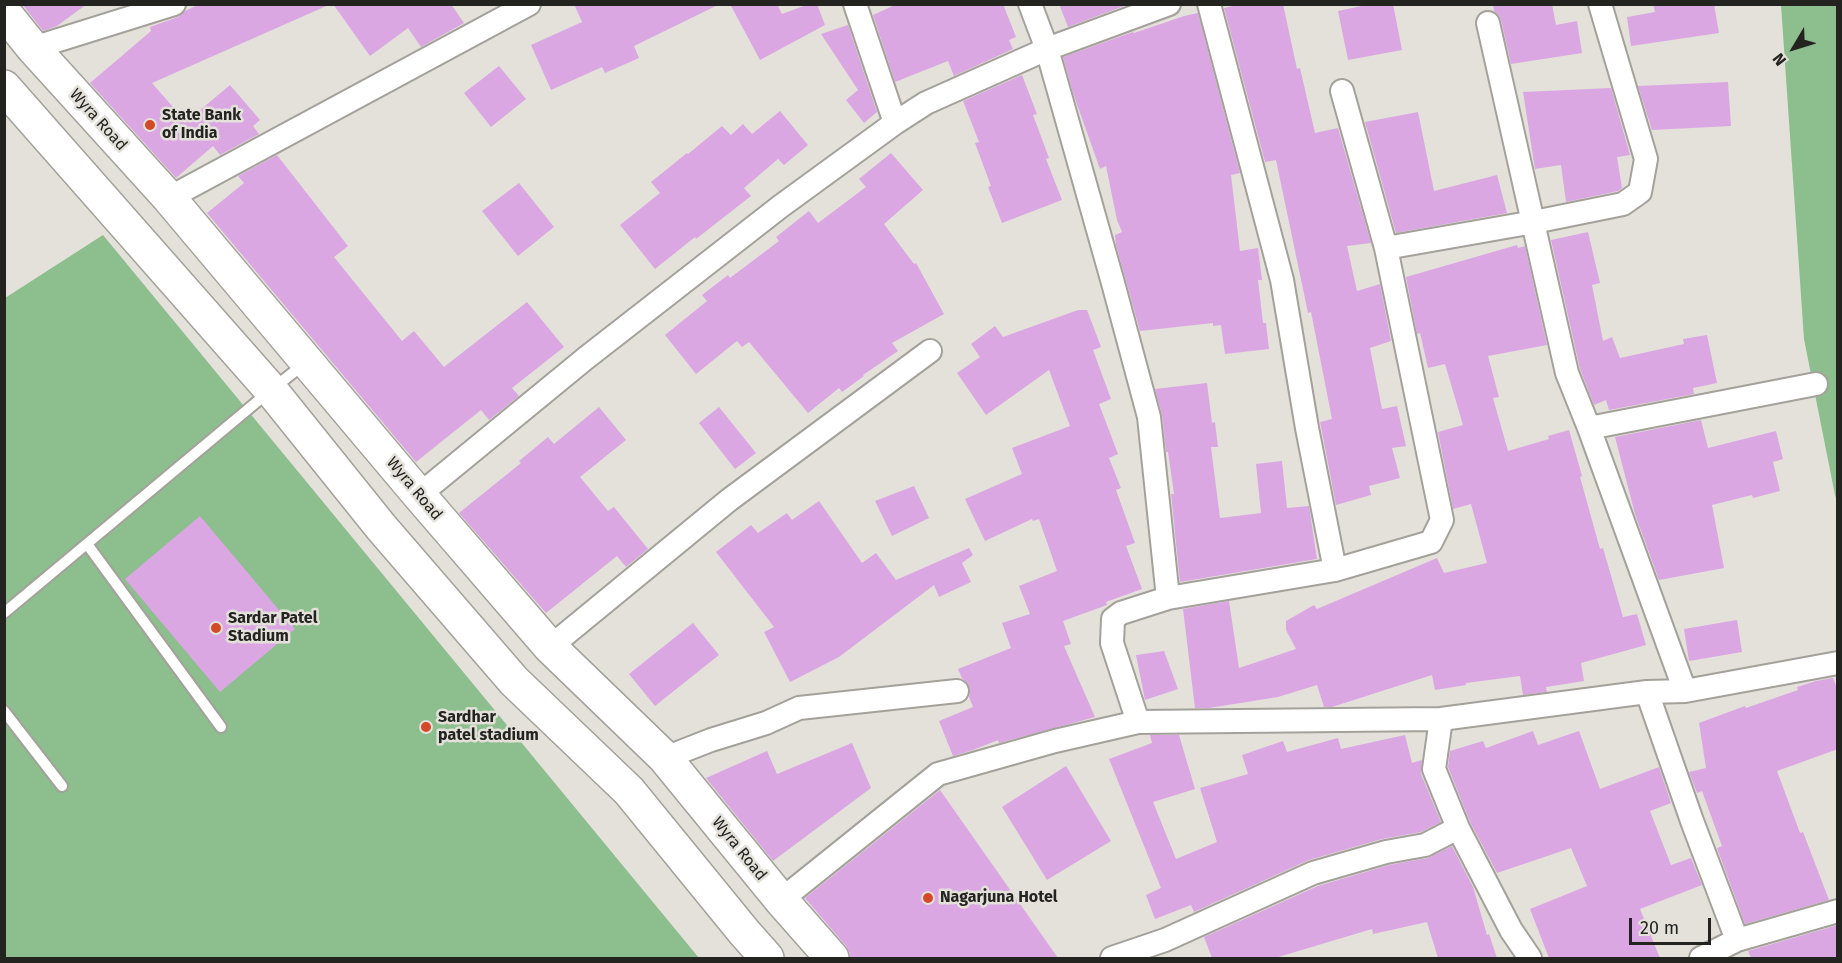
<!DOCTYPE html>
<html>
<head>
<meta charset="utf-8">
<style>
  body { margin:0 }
  #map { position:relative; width:1842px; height:963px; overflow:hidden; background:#e3e1da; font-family:"Fira Sans",sans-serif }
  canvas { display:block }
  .frame { position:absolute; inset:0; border:6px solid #232320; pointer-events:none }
  .north { position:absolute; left:1764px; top:18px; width:60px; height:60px; -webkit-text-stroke:4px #e3e1da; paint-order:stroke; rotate:232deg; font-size:16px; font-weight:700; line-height:24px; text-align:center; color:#232320 }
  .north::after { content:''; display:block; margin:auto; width:21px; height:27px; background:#232320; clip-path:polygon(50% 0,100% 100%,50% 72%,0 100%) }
  .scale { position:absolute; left:1629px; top:918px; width:82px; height:27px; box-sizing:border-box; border:3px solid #232320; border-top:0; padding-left:8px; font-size:18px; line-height:21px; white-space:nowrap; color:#232320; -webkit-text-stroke:4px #e3e1da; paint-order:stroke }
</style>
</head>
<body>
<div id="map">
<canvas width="1842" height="963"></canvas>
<div class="frame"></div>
<div class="north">N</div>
<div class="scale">20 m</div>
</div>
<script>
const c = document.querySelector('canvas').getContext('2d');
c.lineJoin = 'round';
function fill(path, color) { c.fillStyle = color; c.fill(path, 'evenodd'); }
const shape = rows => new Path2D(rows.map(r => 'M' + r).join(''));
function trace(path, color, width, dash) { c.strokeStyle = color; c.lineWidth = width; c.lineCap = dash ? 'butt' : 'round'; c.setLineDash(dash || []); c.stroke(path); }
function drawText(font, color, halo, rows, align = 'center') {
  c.font = font + ' "Fira Sans",sans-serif'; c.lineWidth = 5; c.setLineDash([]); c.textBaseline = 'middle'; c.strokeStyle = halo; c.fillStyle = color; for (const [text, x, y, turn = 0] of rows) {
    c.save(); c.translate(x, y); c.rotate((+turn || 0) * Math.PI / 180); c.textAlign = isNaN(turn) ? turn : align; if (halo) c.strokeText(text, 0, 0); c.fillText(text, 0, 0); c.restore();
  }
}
fill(shape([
  [1781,5,1837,5,1837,501,1835,495,1804,339],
  [103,235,699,958,5,958,5,298]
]), '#8dbe8e');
fill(shape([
  [22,4,87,4,57,26,43,31],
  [200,4,331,4,152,83,186,122,230,85,260,120,253,126,259,134,220,155,213,146,176,178,90,83,151,31,150,27,178,17,185,11],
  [333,4,451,4,464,23,421,47,408,28,370,56],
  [574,4,720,4,634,46,639,58,605,73,602,67,551,90,531,45,582,22],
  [730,4,777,4,782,14,809,4,817,4,825,25,760,60],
  [897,4,1003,4,1016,37,1009,40,1013,49,954,76,948,61,895,82,873,15],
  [1059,4,1123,4,1124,6,1068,27],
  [1242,4,1283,4,1297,69,1300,68,1315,133,1338,128,1371,243,1347,246,1357,291,1380,284,1391,341,1370,348,1382,409,1397,406,1406,446,1392,448,1400,478,1369,486,1371,495,1336,505,1320,422,1332,419,1311,312,1308,313,1276,160,1265,162,1224,8],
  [1371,4,1393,4,1402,50,1348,60,1338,11],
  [1493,4,1552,4,1556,25,1577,21,1582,53,1511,64,1501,20,1498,14,1494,11],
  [1653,4,1714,4,1719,33,1631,46,1627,17,1655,12],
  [1198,13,1240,173,1231,175,1240,251,1258,248,1262,280,1258,280,1263,323,1266,323,1269,349,1225,354,1221,325,1213,326,1213,323,1140,331,1116,245,1115,235,1122,232,1117,220,1106,166,1100,169,1073,93,1063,57,1133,32,1134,33,1184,16],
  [848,25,877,112,864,123,846,100,858,90,821,34],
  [499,66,526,99,491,127,464,93],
  [1022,75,1037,114,1033,115,1049,158,1046,159,1062,200,1002,223,988,187,991,186,975,143,979,142,963,101],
  [1728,82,1731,126,1652,130,1638,86],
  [1611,88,1630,155,1617,157,1622,188,1618,191,1566,202,1561,165,1535,169,1523,92],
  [780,111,808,145,784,165,778,159,744,188,751,196,696,239,695,237,655,269,620,225,660,193,651,182,687,153,688,154,722,126,731,135,743,124,752,134],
  [1418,112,1434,191,1497,175,1507,213,1396,233,1365,122],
  [891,153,923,190,884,224,914,264,916,263,944,314,892,343,898,351,863,375,864,376,842,392,839,388,808,413,749,342,742,347,737,341,696,374,665,335,707,301,702,295,728,275,730,278,779,241,776,237,809,211,818,223,866,187,859,179],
  [277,155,348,246,334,257,402,341,414,331,444,367,527,302,564,347,512,388,519,396,489,420,481,410,416,462,207,213,244,183,238,176],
  [519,183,554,227,518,256,482,211],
  [1588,232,1600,283,1592,285,1603,341,1612,337,1620,358,1684,344,1683,339,1707,335,1717,383,1693,388,1694,394,1609,410,1606,400,1594,405,1580,369,1551,240],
  [1517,245,1518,248,1525,246,1547,345,1488,356,1499,397,1493,398,1508,451,1549,439,1548,436,1569,430,1582,476,1580,477,1600,549,1603,548,1623,617,1637,614,1646,645,1581,663,1584,681,1546,687,1547,692,1523,695,1520,676,1466,683,1466,685,1435,690,1432,675,1332,707,1324,707,1317,685,1278,697,1209,708,1195,708,1183,609,1229,601,1239,668,1296,649,1286,630,1286,621,1314,605,1317,609,1437,558,1444,573,1487,563,1471,504,1453,509,1438,432,1463,425,1445,364,1428,368,1420,333,1417,334,1406,277],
  [1078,310,1087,310,1101,347,1093,350,1111,399,1099,404,1118,454,1109,458,1121,488,1116,490,1135,543,1126,546,1142,589,1106,602,1107,605,1063,621,1071,644,1064,646,1095,717,999,743,998,740,973,750,953,756,939,721,973,707,969,697,970,690,968,684,962,678,958,669,1011,648,1002,623,1030,614,1019,586,1057,571,1039,519,1033,521,1032,519,985,541,965,499,1022,474,1012,448,1070,426,1049,370,986,415,957,373,980,357,971,344,995,326,1003,337],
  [1207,383,1212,423,1215,422,1218,447,1211,447,1220,518,1261,513,1256,464,1282,461,1287,508,1309,506,1317,559,1180,582,1171,494,1174,494,1168,452,1166,452,1162,415,1155,389],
  [599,407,626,440,580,477,608,511,614,507,648,549,626,567,617,556,546,613,459,513,521,463,519,461,548,437,554,444],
  [719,407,756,453,735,469,699,423],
  [1701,420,1708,448,1776,431,1783,459,1773,462,1780,491,1753,498,1752,495,1712,505,1724,568,1659,580,1635,514,1615,437],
  [914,486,929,518,892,536,875,501],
  [819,501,862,563,876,553,896,580,969,548,973,555,962,563,971,582,939,597,934,585,839,657,790,682,764,632,774,627,716,552,751,525,758,533,787,513,792,520],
  [200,516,295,629,220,692,125,579],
  [1737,620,1742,652,1689,661,1684,629],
  [693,623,719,655,655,706,629,674],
  [1164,651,1178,689,1145,700,1136,655],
  [1833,678,1838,691,1838,749,1777,771,1800,833,1803,832,1829,900,1745,924,1717,848,1722,846,1702,791,1697,793,1689,772,1706,768,1699,723,1745,706,1746,708,1798,690,1797,687,1816,681],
  [1533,731,1538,745,1579,731,1600,789,1659,767,1671,803,1650,811,1671,865,1691,858,1702,885,1640,909,1660,958,1549,958,1530,909,1587,886,1571,848,1497,873,1470,822,1448,767,1450,751,1483,741,1486,748],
  [1150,735,1179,735,1195,789,1153,802,1176,859,1217,842,1200,788,1248,774,1242,755,1283,741,1287,752,1338,738,1341,749,1405,735,1412,763,1422,760,1421,774,1441,822,1421,832,1382,839,1309,860,1194,912,1191,905,1155,919,1146,895,1161,888,1109,759,1152,743],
  [852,743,871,788,773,861,706,778,767,751,777,774],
  [1066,766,1111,841,1047,880,1002,807],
  [940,790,1058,958,850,958,850,954,846,946,805,898],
  [1452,846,1473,887,1487,935,1489,934,1497,958,1438,958,1427,922,1373,934,1372,929,1275,958,1212,958,1204,937,1318,886,1389,865,1428,858],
  [1838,925,1838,958,1751,958,1748,951]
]), '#dba7e3');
const lane = shape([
  [87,544,221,727],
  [4,613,271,390,304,364],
  [4,711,62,786]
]);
const street = shape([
  [855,4,895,123],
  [1030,4,1047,49,1113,283,1149,417,1168,598],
  [1209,4,1282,280,1307,428,1335,570],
  [1488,23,1567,373,1589,428,1685,691],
  [33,48,174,4],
  [169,198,529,4],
  [1386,248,1534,222,1623,204,1640,192,1646,159,1600,4],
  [1589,428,1816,384],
  [419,495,586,358,781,206,895,123,926,103,1047,49,1169,4],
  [550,647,729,500,930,351],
  [1647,692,1692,821,1737,940],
  [1441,719,1434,769,1458,828,1511,930,1530,958],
  [1138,722,1112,643,1113,619,1121,613,1168,598,1335,570,1431,542,1442,520,1386,248,1342,91],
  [665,758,711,740,766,723,799,708,957,691],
  [781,900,938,774,1055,741,1138,722,1441,719,1647,692,1685,691,1838,663],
  [1112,958,1165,940,1313,873,1386,852,1425,845,1458,828],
  [1701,958,1737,940,1838,911]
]);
const primary = shape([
  [4,12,33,48,169,198,419,495,550,647,665,758,781,900,832,958],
  [4,87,271,390,381,527,514,681,629,791,744,932,767,958]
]);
trace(lane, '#a3a19a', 14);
trace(street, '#a3a19a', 26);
trace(primary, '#a3a19a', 36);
trace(lane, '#fff', 10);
trace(street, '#fff', 22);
trace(primary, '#fff', 33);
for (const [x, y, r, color] of [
  [150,125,6,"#d34929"],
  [216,628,6,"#d34929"],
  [426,727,6,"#d34929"],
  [928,898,6,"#d34929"]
]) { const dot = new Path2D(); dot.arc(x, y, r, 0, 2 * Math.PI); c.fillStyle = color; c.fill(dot); trace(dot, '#e3e1da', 2); }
drawText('bold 16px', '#232320', '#e3e1da', [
  ["State Bank",162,116],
  ["of India",162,134],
  ["Sardar Patel",228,619],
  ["Stadium",228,637],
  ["Sardhar",438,718],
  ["patel stadium",438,736],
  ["Nagarjuna Hotel",940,898]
], 'left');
drawText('16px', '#232320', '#e3e1da', [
  ["Wyra Road",98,120,48],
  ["Wyra Road",414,489,50],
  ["Wyra Road",739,849,51]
]);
</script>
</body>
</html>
